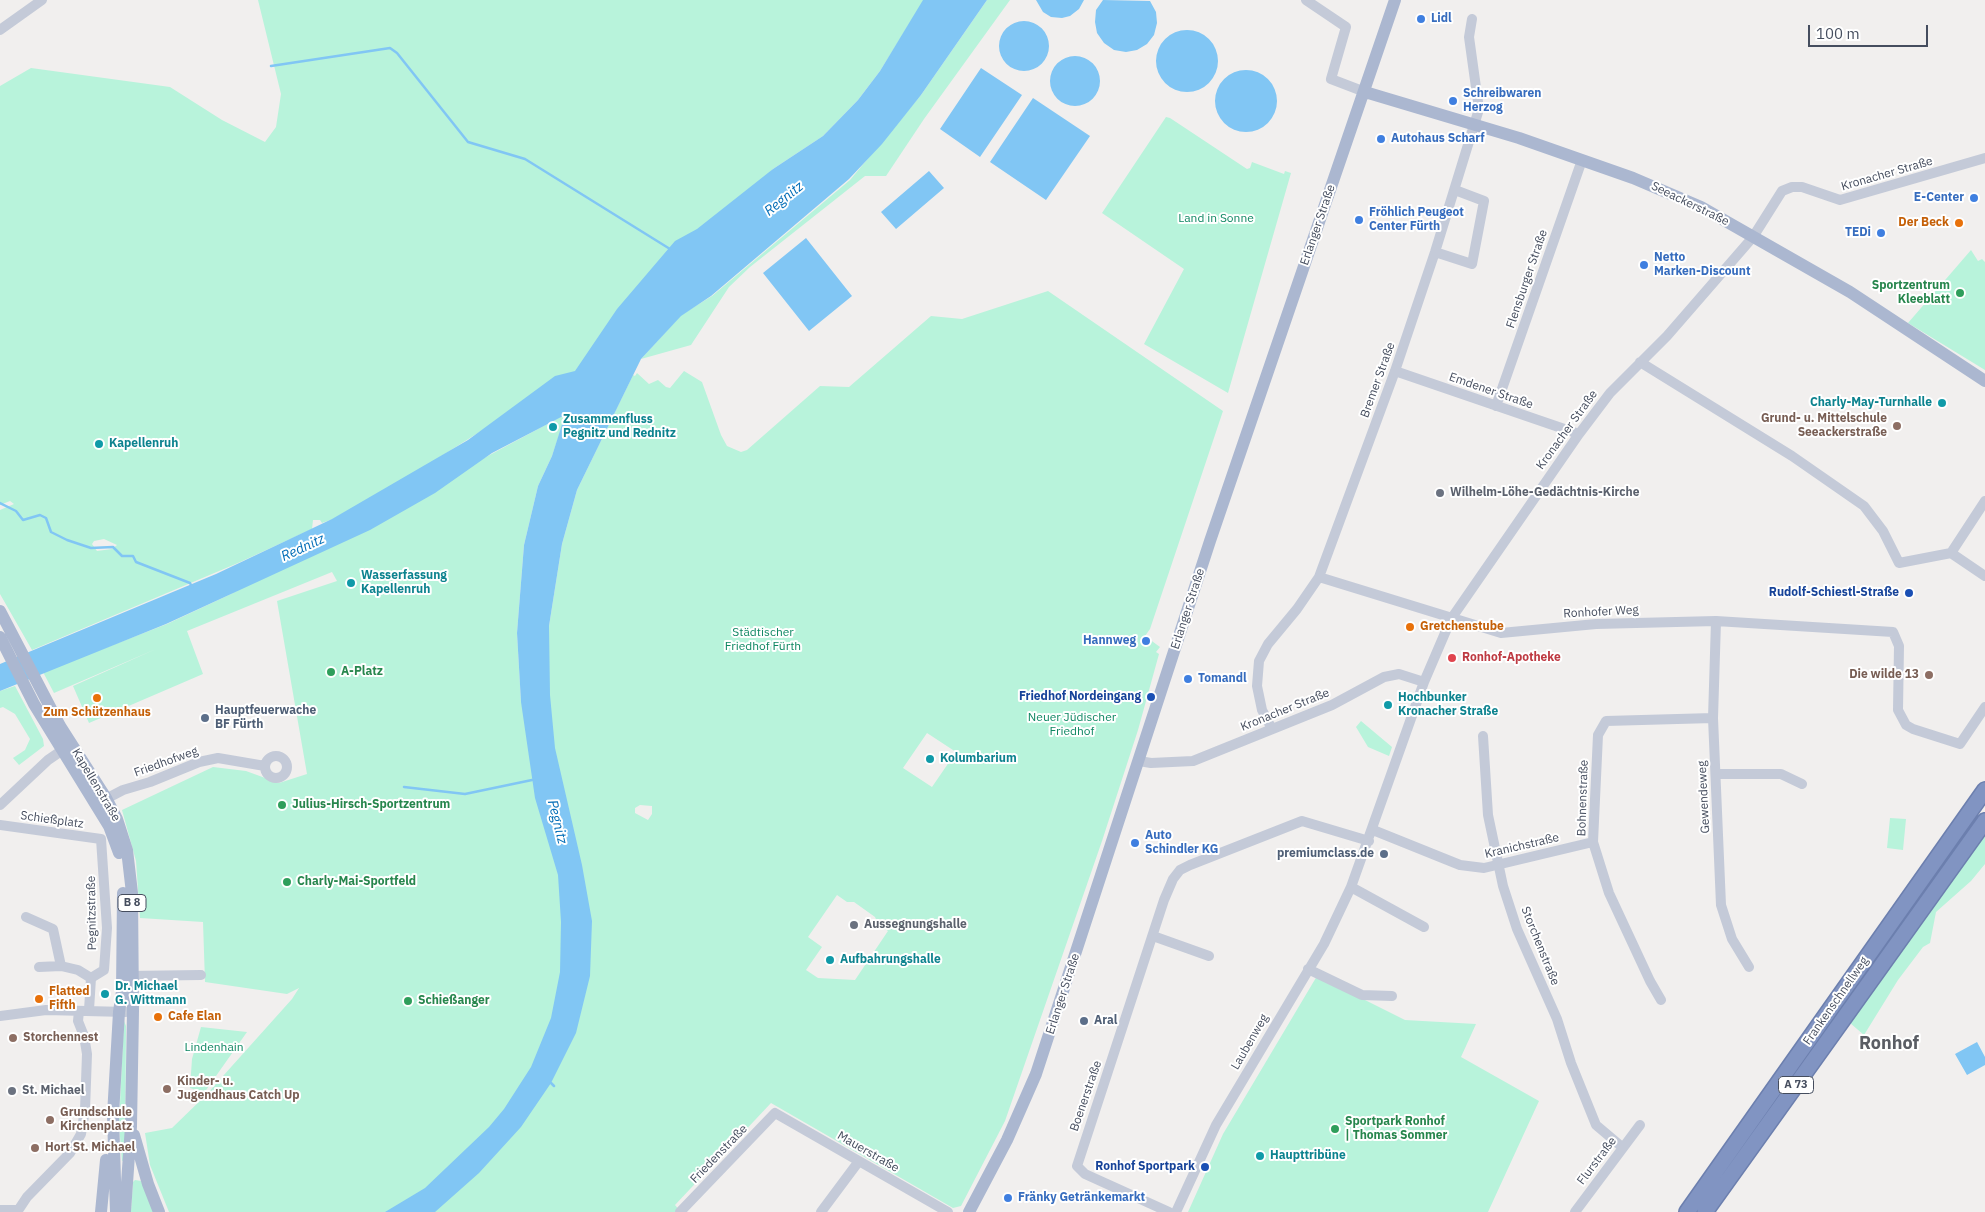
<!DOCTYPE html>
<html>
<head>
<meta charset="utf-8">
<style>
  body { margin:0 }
  #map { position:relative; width:1985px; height:1212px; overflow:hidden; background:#f1efee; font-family:"IBM Plex Sans",sans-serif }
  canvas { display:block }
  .scale { position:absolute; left:1808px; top:25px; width:120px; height:22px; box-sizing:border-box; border:2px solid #454d5e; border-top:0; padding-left:6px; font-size:15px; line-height:18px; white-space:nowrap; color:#454d5e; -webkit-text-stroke:4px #fff; paint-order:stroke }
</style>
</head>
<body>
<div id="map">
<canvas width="1985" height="1212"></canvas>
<div class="scale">100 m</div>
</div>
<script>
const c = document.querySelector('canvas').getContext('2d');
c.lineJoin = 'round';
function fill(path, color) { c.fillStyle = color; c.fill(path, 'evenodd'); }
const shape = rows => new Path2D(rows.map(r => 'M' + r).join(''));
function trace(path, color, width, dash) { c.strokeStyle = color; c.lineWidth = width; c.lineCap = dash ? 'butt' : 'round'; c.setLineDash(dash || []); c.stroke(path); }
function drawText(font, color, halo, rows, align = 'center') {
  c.font = font + ' "IBM Plex Sans",sans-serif'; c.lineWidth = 4; c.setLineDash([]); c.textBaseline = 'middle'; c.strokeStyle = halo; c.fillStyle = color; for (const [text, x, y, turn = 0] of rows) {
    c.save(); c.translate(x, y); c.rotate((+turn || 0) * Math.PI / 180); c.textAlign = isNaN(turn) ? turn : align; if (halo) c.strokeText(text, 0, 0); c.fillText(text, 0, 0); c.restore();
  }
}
fill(shape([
  [258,0,924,0,880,71,858,100,823,136,773,169,576,371,413,474,333,519,322,523,320,520,313,520,312,529,238,563,32,650,0,594,0,510,14,504,10,501,0,505,0,86,31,68,170,87,222,120,265,142,276,127,281,94],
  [104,539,117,545,112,549,97,551,92,544,94,541],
  [987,0,1010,0,924,119,886,176,865,176,750,267,729,287,691,345,641,359,681,315,712,296,850,180,921,95],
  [1166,117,1170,118,1247,169,1250,168,1252,162,1284,174,1285,171,1291,173,1228,393,1144,344,1184,269,1102,213],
  [1971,250,1978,261,1982,259,1985,262,1985,370,1908,323],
  [1048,291,1223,411,1150,629,1145,636,1160,647,1156,652,1159,654,1138,730,1102,841,1005,1121,961,1206,953,1208,771,1103,675,1205,681,1212,169,1212,150,1165,145,1133,172,1128,206,1095,292,999,299,988,287,994,205,982,203,922,140,918,136,861,122,810,213,767,246,771,279,783,307,774,277,601,337,581,332,572,187,631,203,674,89,723,73,686,156,649,54,693,43,672,167,624,231,594,566,414,552,456,538,486,524,545,517,633,521,702,549,626,562,544,577,490,633,375,635,376,637,373,649,384,658,380,666,387,670,388,684,371,702,382,721,435,727,446,741,452,747,450,820,386,849,387,931,316,962,319],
  [927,733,956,752,932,787,903,768],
  [640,805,652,806,652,814,648,820,635,813,635,808],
  [837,895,847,902,854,902,875,917,878,924,888,931,855,980,818,978,806,970,822,947,808,937],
  [15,686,43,739,44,746,19,765,13,758,25,750,30,739,15,714,3,707,0,708,0,691],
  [1361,721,1392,747,1389,756,1368,747,1356,727],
  [1890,818,1906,819,1903,850,1887,848],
  [1985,833,1985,864,1971,881,1936,912,1930,943,1923,947,1898,980,1864,1035,1850,1023],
  [1317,976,1405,1020,1476,1024,1461,1057,1539,1101,1488,1212,1188,1212,1223,1134],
  [124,1021,126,1026,125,1160,122,1161,119,1124],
  [201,1027,247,1032,204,1093,190,1088,192,1059],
  [135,1180,141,1181,155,1212,131,1212,133,1182]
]), '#b8f3db');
fill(shape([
  [923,0,987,0,921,95,882,144,849,179,711,296,681,316,641,359,577,490,562,544,549,626,550,695,555,748,582,865,592,921,590,976,576,1033,551,1083,521,1127,479,1173,435,1212,385,1212,425,1188,489,1127,504,1109,531,1067,551,1018,560,972,561,922,558,875,535,798,521,702,517,633,524,545,538,486,552,456,565,415,492,453,435,493,370,530,166,624,0,691,0,664,216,574,332,519,468,440,555,376,575,371,617,309,675,241,697,229,773,169,823,136,858,100,880,71],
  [1036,0,1084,0,1079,9,1070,16,1062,18,1051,17,1043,12],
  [1103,0,1150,1,1156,12,1157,23,1154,35,1147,44,1137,50,1126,52,1114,50,1104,43,1097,33,1095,22,1096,10],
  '999 46a25 25 0 1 1 50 0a25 25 0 1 1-50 0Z',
  '1156 61a31 31 0 1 1 62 0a31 31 0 1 1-62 0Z',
  '1050 81a25 25 0 1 1 50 0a25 25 0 1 1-50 0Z',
  [981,68,1022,95,980,157,940,129],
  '1215 101a31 31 0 1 1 62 0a31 31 0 1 1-62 0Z',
  [1033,98,1090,136,1046,200,990,162],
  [929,171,944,188,896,229,881,212],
  [806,238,852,296,809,331,763,273],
  [1977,1042,1985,1057,1985,1065,1967,1075,1955,1054]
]), '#81c6f4');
trace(shape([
  [271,66,390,48,397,53,468,142,525,159,670,249],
  [0,503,16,511,23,520,40,515,46,518,51,532,67,540,91,548,113,547,122,556,133,556,136,562,190,583,192,587],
  [404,787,465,794,532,780],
  [551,1083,554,1086]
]), '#81c6f4', 2.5);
const highway = shape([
  [1687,1212,1985,790],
  [1705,1212,1985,821]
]);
trace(highway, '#6c7fae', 18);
trace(shape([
  [1306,0,1346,27,1331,79,1365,92],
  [0,30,42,0],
  [1435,252,1472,264,1484,201,1455,190],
  [1640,362,1792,456,1864,506,1883,531,1899,563,1951,553,1985,576],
  [1395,371,1579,434],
  [1496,406,1582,160],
  [1951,553,1985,501],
  [1319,577,1501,633,1596,624,1716,621,1893,632,1899,646,1898,710,1906,725,1913,729,1960,744,1985,707],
  [1716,621,1713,718,1721,905,1732,939,1749,967],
  [1272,729,1262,710,1257,686,1259,661,1268,644,1297,609,1319,577,1395,371,1435,252,1479,109,1469,37,1472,19],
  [1483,736,1488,815,1503,886,1517,929,1557,1019,1571,1063,1596,1125,1622,1147],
  '265 767a11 11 0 1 1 22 0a11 11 0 1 1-22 0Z',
  [1139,761,1151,763,1193,761,1332,705,1384,677,1399,674,1424,682],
  [1716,774,1781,774,1802,784],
  [100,802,123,790,150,782,199,762,218,758,265,766],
  [0,805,48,760,67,747],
  [0,825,101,839,107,928,104,970,91,978,89,1010],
  [1373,830,1460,865,1484,868,1593,842],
  [1351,887,1424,927],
  [26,917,53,929,61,966],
  [1153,936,1209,956],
  [39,967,61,966,78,970,91,978],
  [1308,969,1362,995,1392,996],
  [127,976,201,975],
  [1661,1000,1650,981,1609,893,1593,842,1598,735,1606,721,1713,718],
  [0,1016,46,1010,126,1012],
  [0,1210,17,1210],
  [17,1212,27,1197,70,1153,81,1134,85,1110,87,1054,84,1036,78,1021,79,1011],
  [680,1212,775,1113,948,1212],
  [821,1212,859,1161],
  [1169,1212,1085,1174,1077,1166,1164,900,1173,879,1180,870,1190,865,1302,821,1369,841],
  [1176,1212,1216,1125,1324,944,1351,887,1424,682,1451,619,1579,434,1610,393,1667,336,1753,237,1782,191,1792,187,1802,187,1840,200,1985,158],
  [1575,1212,1640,1125]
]), '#c4cad8', 10);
trace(shape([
  [1365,92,1519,138,1633,178,1701,207,1850,292,1985,381],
  [0,611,60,726,106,798,117,819,127,850,132,893,133,1011,131,1126,125,1212],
  [0,637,34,704,109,826,119,853],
  [134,1135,148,1184,159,1212],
  [101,1212,106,1160],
  [116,1212,113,1115,119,1012,122,991,123,893],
  [969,1212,1007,1140,1036,1074,1210,541,1395,0]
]), '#abb7d0', 12);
trace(highway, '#8194c2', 15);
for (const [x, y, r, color] of [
  [1421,19,5,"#3f7fe0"],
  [1453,101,5,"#3f7fe0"],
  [1381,139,5,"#3f7fe0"],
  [1974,198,5,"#3f7fe0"],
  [1359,220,5,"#3f7fe0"],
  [1959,223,5,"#e8710a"],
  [1881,233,5,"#3f7fe0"],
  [1644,265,5,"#3f7fe0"],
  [1960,293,5,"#2e9e5b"],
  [1942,403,5,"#0f9aa8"],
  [1897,426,5,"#8d6e63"],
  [553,427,5,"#0f9aa8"],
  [99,444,5,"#0f9aa8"],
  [1440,493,5,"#6b7280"],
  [351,583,5,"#0f9aa8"],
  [1909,593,5,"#1a4fb4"],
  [1410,627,5,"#e8710a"],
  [1146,641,5,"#3f7fe0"],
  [1452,658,5,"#e0444e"],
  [331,672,5,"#2e9e5b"],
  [1929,675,5,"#8d6e63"],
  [1188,679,5,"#3f7fe0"],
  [1151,697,5,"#1a4fb4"],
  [97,698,5,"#e8710a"],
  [1388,705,5,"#0f9aa8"],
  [205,718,5,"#5c6f8a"],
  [930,759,5,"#0f9aa8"],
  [282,805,5,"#2e9e5b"],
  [1135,843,5,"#3f7fe0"],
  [1384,854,5,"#5c6f8a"],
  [287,882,5,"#2e9e5b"],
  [854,925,5,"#6b7280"],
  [830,960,5,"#0f9aa8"],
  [105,994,5,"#0f9aa8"],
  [39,999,5,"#e8710a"],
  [408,1001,5,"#2e9e5b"],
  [158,1017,5,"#e8710a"],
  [1084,1021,5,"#5c6f8a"],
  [13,1038,5,"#8d6e63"],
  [167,1089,5,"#8d6e63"],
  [12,1091,5,"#6b7280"],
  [50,1120,5,"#8d6e63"],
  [1335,1129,5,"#2e9e5b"],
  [35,1148,5,"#8d6e63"],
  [1260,1156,5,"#0f9aa8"],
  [1205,1167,5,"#1a4fb4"],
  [1008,1198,5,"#3f7fe0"]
]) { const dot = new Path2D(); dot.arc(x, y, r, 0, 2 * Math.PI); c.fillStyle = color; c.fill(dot); trace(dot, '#fff', 2); }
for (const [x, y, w] of [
  [132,903,28],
  [1796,1085,35]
]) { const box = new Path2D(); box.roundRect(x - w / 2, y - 8.5, w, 17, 4); c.fillStyle = '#fff'; c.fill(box); trace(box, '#454d5e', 1); }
drawText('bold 11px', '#454d5e', null, [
  ["B 8",132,903],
  ["A 73",1796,1085]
]);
drawText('bold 12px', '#366cbe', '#fff', [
  ["Lidl",1431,19],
  ["Schreibwaren",1463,94],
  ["Herzog",1463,108],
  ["Autohaus Scharf",1391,139],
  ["E-Center",1964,198,"right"],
  ["Fröhlich Peugeot",1369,213],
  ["Center Fürth",1369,227],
  ["TEDi",1871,233,"right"],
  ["Netto",1654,258],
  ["Marken-Discount",1654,272],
  ["Hannweg",1136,641,"right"],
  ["Tomandl",1198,679],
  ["Auto",1145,836],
  ["Schindler KG",1145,850],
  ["Fränky Getränkemarkt",1018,1198]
], 'left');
drawText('12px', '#454d5e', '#fff', [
  ["Kronacher Straße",1887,174,-16],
  ["Seeackerstraße",1690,204,26],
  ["Erlanger Straße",1318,225,-71],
  ["Flensburger Straße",1527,279,-71],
  ["Bremer Straße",1378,380,-70],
  ["Emdener Straße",1491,391,19],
  ["Kronacher Straße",1567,430,-54],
  ["Erlanger Straße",1188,609,-72],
  ["Ronhofer Weg",1601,612,-3],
  ["Kronacher Straße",1285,710,-22],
  ["Friedhofweg",166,762,-20],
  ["Kapellenstraße",96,785,59],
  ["Gewendeweg",1704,797,-93],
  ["Bohnenstraße",1583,798,-88],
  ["Schießplatz",52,820,8],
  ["Kranichstraße",1522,846,-13],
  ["Pegnitzstraße",92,913,-91],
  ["Storchenstraße",1540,946,68],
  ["Erlanger Straße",1063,994,-72],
  ["Frankenschnellweg",1836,1001,-55],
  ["Laubenweg",1250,1042,-60],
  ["Boenerstraße",1086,1096,-71],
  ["Mauerstraße",868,1152,30],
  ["Friedenstraße",719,1154,-46],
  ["Flurstraße",1597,1161,-53]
]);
drawText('12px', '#0e8762', '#fff', [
  ["Land in Sonne",1216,219],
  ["Städtischer",763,633],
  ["Friedhof Fürth",763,647],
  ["Neuer Jüdischer",1072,718],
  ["Friedhof",1072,732],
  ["Lindenhain",214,1048]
]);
drawText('bold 12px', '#c56008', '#fff', [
  ["Der Beck",1949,223,"right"],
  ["Gretchenstube",1420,627],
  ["Zum Schützenhaus",97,713,"center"],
  ["Flatted",49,992],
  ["Fifth",49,1006],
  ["Cafe Elan",168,1017]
], 'left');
drawText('bold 12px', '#27864d', '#fff', [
  ["Sportzentrum",1950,286,"right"],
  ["Kleeblatt",1950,300,"right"],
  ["A-Platz",341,672],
  ["Julius-Hirsch-Sportzentrum",292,805],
  ["Charly-Mai-Sportfeld",297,882],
  ["Schießanger",418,1001],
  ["Sportpark Ronhof",1345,1122],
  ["| Thomas Sommer",1345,1136]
], 'left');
drawText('bold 12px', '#0d838f', '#fff', [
  ["Charly-May-Turnhalle",1932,403,"right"],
  ["Zusammenfluss",563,420],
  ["Pegnitz und Rednitz",563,434],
  ["Kapellenruh",109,444],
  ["Wasserfassung",361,576],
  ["Kapellenruh",361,590],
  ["Hochbunker",1398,698],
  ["Kronacher Straße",1398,712],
  ["Kolumbarium",940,759],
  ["Aufbahrungshalle",840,960],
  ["Dr. Michael",115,987],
  ["G. Wittmann",115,1001],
  ["Haupttribüne",1270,1156]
], 'left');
drawText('bold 12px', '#785e54', '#fff', [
  ["Grund- u. Mittelschule",1887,419,"right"],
  ["Seeackerstraße",1887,433,"right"],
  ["Die wilde 13",1919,675,"right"],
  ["Storchennest",23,1038],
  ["Kinder- u.",177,1082],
  ["Jugendhaus Catch Up",177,1096],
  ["Grundschule",60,1113],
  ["Kirchenplatz",60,1127],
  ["Hort St. Michael",45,1148]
], 'left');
drawText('bold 12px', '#5b616d', '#fff', [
  ["Wilhelm-Löhe-Gedächtnis-Kirche",1450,493],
  ["Aussegnungshalle",864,925],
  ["St. Michael",22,1091]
], 'left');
drawText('bold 12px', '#164399', '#fff', [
  ["Rudolf-Schiestl-Straße",1899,593],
  ["Friedhof Nordeingang",1141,697],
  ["Ronhof Sportpark",1195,1167]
], 'right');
drawText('bold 12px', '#be3a42', '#fff', [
  ["Ronhof-Apotheke",1462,658]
], 'left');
drawText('bold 12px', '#4e5e75', '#fff', [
  ["Hauptfeuerwache",215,711],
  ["BF Fürth",215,725],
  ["premiumclass.de",1374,854,"right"],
  ["Aral",1094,1021]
], 'left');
drawText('italic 14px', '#006cb6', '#fff', [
  ["Regnitz",784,199,-39],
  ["Rednitz",303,548,-25],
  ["Pegnitz",557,822,76]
]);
drawText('bold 18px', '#5a5d64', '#fff', [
  ["Ronhof",1889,1044]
]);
</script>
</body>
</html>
